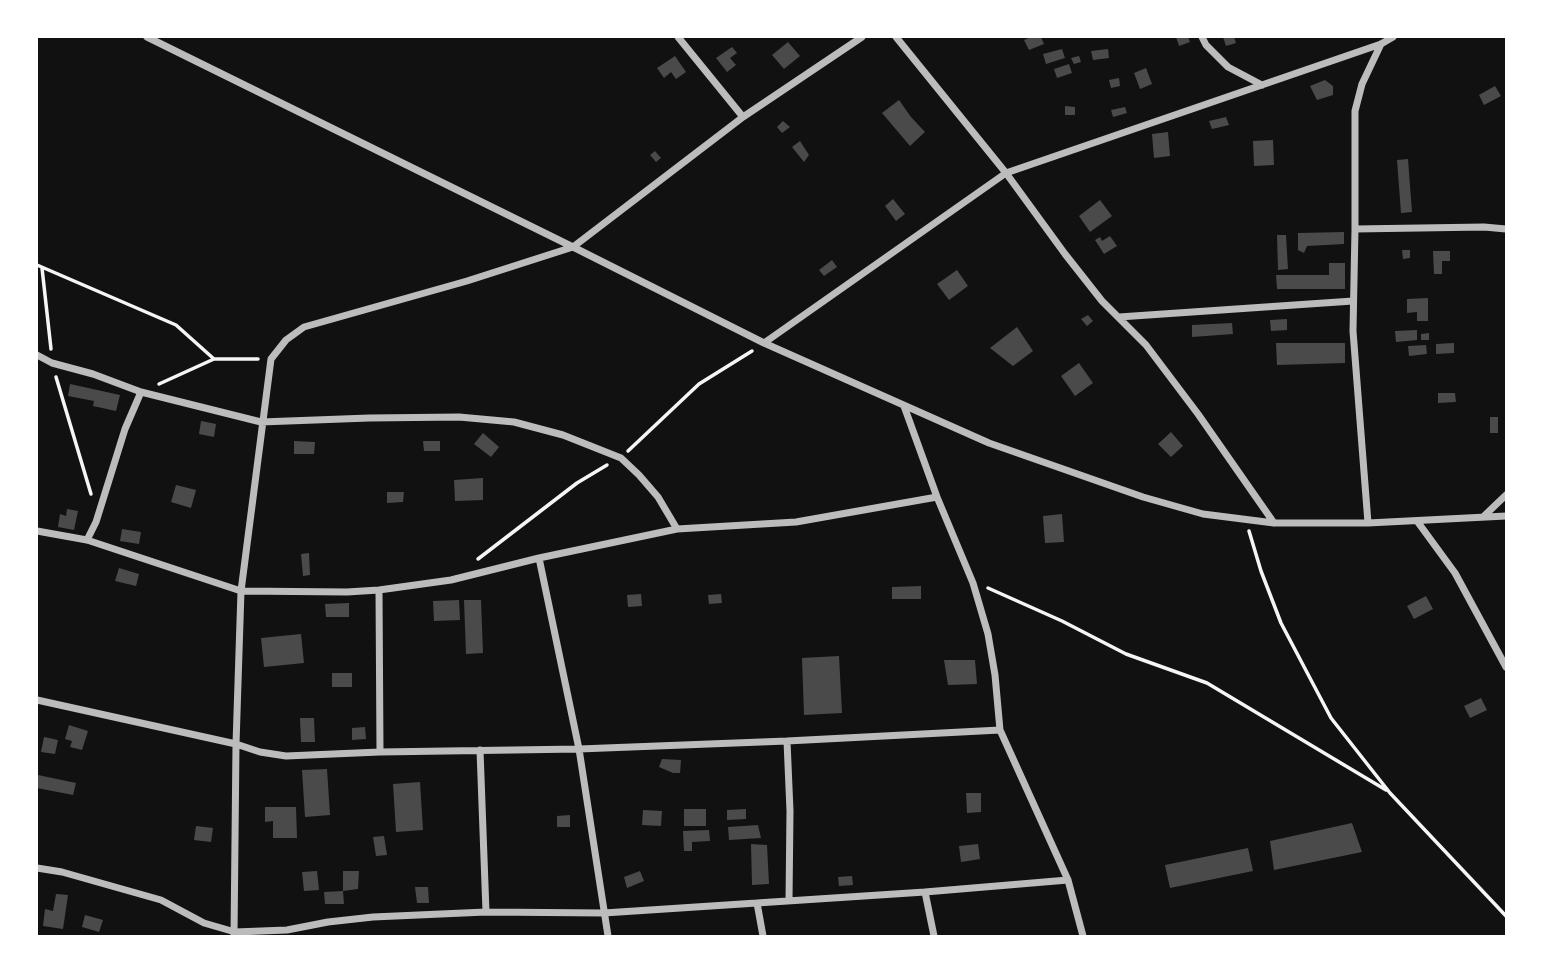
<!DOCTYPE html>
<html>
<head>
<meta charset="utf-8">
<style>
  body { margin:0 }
  #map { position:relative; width:1543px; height:973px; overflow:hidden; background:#111; font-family:"Public Sans",sans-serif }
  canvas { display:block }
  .frame { position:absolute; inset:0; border:38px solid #fff; pointer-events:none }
</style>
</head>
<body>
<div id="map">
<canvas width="1543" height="973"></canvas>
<div class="frame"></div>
</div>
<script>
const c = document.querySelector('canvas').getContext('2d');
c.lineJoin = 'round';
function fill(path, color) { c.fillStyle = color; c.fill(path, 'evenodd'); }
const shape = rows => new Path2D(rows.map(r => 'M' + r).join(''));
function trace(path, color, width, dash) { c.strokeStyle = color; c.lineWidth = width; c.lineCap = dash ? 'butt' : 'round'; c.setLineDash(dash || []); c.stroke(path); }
fill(shape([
  [1031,37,1041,37,1044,44,1029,50,1024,40],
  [1176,37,1188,37,1190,42,1179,46],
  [1223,37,1234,37,1236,43,1226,46],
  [788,42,800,56,784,69,772,55],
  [732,47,737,53,730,58,736,65,727,72,716,58],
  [1062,49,1065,58,1046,64,1043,54],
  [1108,49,1109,58,1093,60,1091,51],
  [675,56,686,72,676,79,671,72,664,78,657,68],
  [1079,56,1081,62,1074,64,1071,58],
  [1069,64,1072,73,1057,78,1054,69],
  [1146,68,1152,84,1140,89,1134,73],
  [1119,78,1120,86,1111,88,1109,80],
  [1325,80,1333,86,1333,95,1317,100,1310,86],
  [1495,86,1501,96,1484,105,1479,95],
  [899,100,911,117,925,132,910,146,882,113],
  [1065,106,1075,107,1075,115,1065,115],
  [1125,107,1127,113,1113,117,1111,110],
  [1226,117,1229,125,1212,129,1209,121],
  [783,121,790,127,782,133,777,127],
  [1168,132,1170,156,1154,158,1152,134],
  [1273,140,1274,165,1254,166,1253,141],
  [800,141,809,155,804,162,792,147],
  [655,151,661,158,656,162,650,155],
  [1408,159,1412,212,1401,213,1397,160],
  [893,199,905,214,896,221,885,206],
  [1100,200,1112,216,1090,232,1079,216],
  [1344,232,1344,244,1307,246,1304,253,1298,250,1298,233],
  [1277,235,1286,235,1288,269,1278,270],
  [1110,236,1117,246,1104,254,1095,240,1100,237,1102,241],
  [1402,250,1410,250,1410,258,1403,259],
  [1433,251,1450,251,1450,261,1442,261,1442,274,1434,274],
  [832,260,837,267,824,276,819,270],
  [1329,263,1345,263,1345,289,1277,289,1276,275,1329,275],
  [957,270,968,286,949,300,937,284],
  [1428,298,1428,321,1417,321,1417,312,1407,313,1407,299],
  [1088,315,1093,321,1087,326,1081,319],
  [1287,319,1287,330,1271,331,1270,320],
  [1232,323,1233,334,1192,337,1192,325],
  [1017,327,1033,351,1013,366,990,348],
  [1417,330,1417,340,1396,342,1395,331],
  [1429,333,1429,340,1421,340,1421,334],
  [1276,343,1345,343,1345,363,1277,365],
  [1454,343,1454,353,1436,354,1436,344],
  [1426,345,1427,354,1409,356,1408,346],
  [1079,363,1093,383,1075,396,1061,376],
  [70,384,120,395,116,411,93,406,94,401,68,396],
  [1438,393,1455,393,1456,402,1438,403],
  [1490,417,1498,417,1498,433,1490,433],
  [201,421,216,424,214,437,199,434],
  [1171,432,1183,446,1171,457,1158,444],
  [483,433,499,447,491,457,474,444],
  [294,441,315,442,314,454,294,454],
  [423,441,440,441,440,451,424,451],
  [483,478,483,500,455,501,454,480],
  [176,485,196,490,191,508,171,502],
  [387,492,404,492,403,502,387,503],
  [67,509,78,511,74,530,58,527,60,514,66,516],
  [1062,514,1064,542,1045,543,1043,516],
  [122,529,141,532,139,544,120,541],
  [309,553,310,575,303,576,301,554],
  [119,568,139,574,136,586,115,581],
  [921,586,921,599,892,599,892,587],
  [641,594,642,606,628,607,627,595],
  [721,594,722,603,709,604,708,595],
  [1426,596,1433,609,1414,619,1407,606],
  [459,600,460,620,434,621,433,601],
  [464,600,481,600,483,653,466,654],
  [349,603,349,617,326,617,325,604],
  [301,634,304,663,264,667,261,638],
  [839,656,842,713,804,715,802,658],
  [944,660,975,660,977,684,948,685],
  [332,673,352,673,352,687,332,687],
  [1481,698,1487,710,1470,718,1464,706],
  [300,718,314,718,315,742,301,742],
  [69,725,88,731,82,750,70,747,72,741,65,739],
  [365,727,366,739,352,740,352,728],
  [44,737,58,740,55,754,41,752],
  [662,759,681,760,680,773,673,773,659,767],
  [327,769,330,815,305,817,302,770],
  [38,775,76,783,73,795,37,788],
  [420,782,423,830,396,832,393,784],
  [966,793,981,793,981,812,967,813],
  [265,807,296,807,297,838,273,838,273,821,265,822],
  [684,809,706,809,706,826,684,826],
  [746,809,746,819,727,820,727,810],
  [643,810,662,811,661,826,642,825],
  [570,815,570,827,557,827,557,816],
  [1352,823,1362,852,1274,870,1270,841],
  [758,825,761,838,729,840,728,827],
  [196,826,213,828,211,842,194,840],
  [709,830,710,841,692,842,692,851,684,851,683,831],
  [384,836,387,855,376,856,373,837],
  [751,844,767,845,769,884,752,885],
  [978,844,980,859,961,862,959,846],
  [1248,848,1253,871,1170,888,1165,865],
  [317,871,319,890,304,891,302,872],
  [343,871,359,871,358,889,343,891],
  [640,871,644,881,627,888,624,877],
  [852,876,853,885,839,886,838,877],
  [415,887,428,887,429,903,417,903],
  [343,891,344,904,325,904,324,892],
  [56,894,68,895,63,929,43,926,45,909,53,911],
  [85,915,103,920,99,932,82,927]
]), '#4a4a4a');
trace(shape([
  [37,265,176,325,214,359],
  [42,268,51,349],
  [56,377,91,494],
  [159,384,214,359,258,359],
  [628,451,699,384,752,351],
  [1249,531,1261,571,1281,623,1331,718,1390,793,1506,916],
  [478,559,577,483,607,465],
  [988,588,1062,621,1126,654,1207,683,1386,790]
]), '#f5f5f5', 3.5);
trace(shape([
  [147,37,573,247,764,343,989,443,1143,497,1203,514,1274,523,1368,523,1506,516],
  [678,37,743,117],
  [896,37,1006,173,1065,254,1102,301,1146,345,1198,414,1274,523],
  [1202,37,1206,45,1228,67,1262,85],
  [1355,229,1484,227,1506,229],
  [1119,317,1353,301],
  [764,343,1006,173,1381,44,1393,37],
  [37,355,52,363,93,374,141,392,261,422,369,418,459,417,514,422,563,435,621,458,639,475,658,497,677,529],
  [904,406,937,497,973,583,988,634,995,675,1000,730,1068,880,1083,936],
  [1483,517,1506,495],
  [1417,521,1455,573,1506,667],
  [1368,523,1353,331,1355,229,1355,111,1362,84,1381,44],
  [37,531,87,540,241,591,347,592,379,590,451,580,539,558,677,529,796,522,937,497],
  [87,540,96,522,125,429,141,392],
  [539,558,579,749,608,936],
  [379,590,380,752],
  [37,700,236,744,260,752,286,756,380,752,579,749,787,741],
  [480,750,486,912],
  [37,868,62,872,161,900,204,923,235,932,287,930,328,922,373,917,486,912,604,913,925,892,1068,880],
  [925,892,934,936],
  [789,901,790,811,787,741,1000,730],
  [757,903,763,936],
  [234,936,236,744,241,591,271,359,286,340,304,327,467,281,573,247,743,117,862,37]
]), '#bcbcbc', 7);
</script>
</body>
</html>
